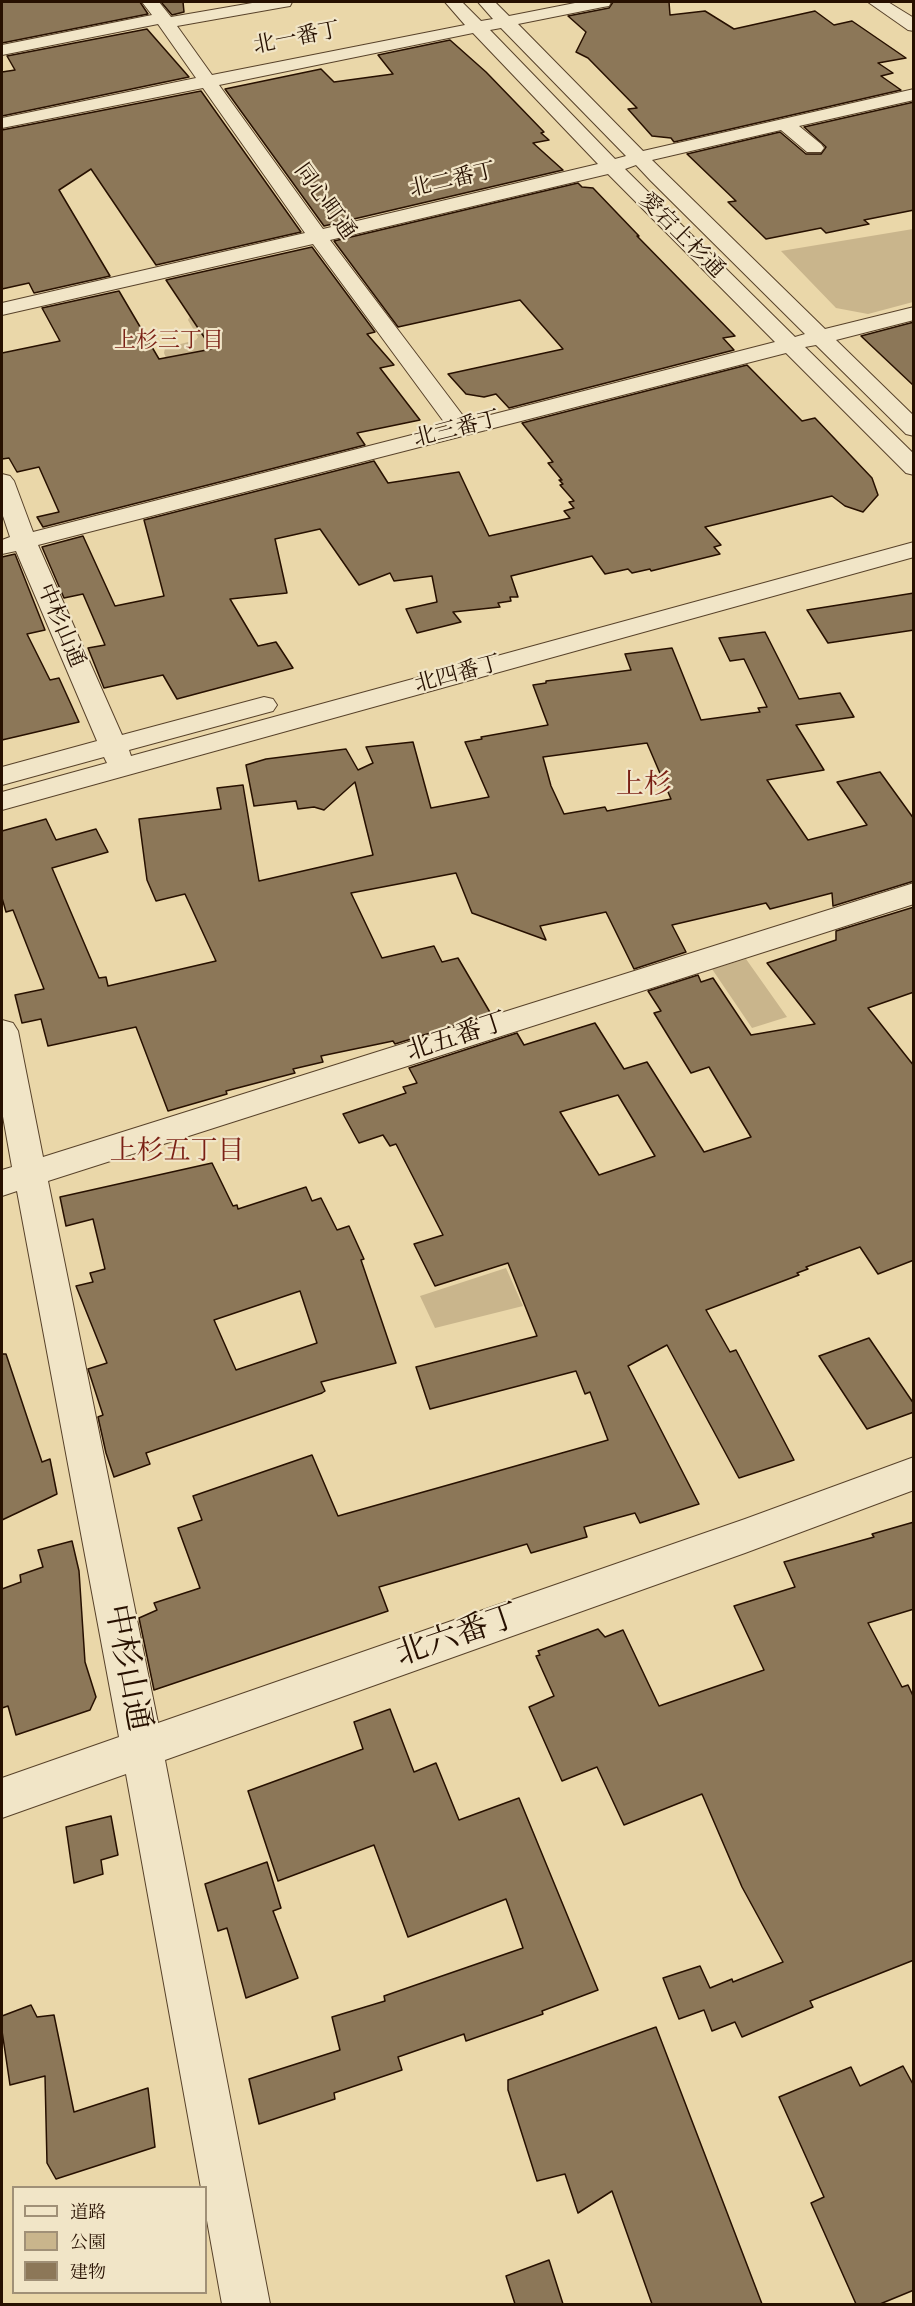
<!DOCTYPE html>
<html>
<head>
<meta charset="utf-8">
<style>
  body { margin:0 }
  #map { position:relative; width:915px; height:2306px; overflow:hidden; background:#ead7a9; font-family:Cardo,"Noto Serif JP",serif }
  canvas { display:block }
  .frame { position:absolute; inset:0; border:3px solid #271000; pointer-events:none }
  .legend { position:absolute; left:12px; top:2186px; width:195px; height:108px; box-sizing:border-box; background:#f1e5c7; border:2px solid #a09077; margin:0; padding:8px 10px; list-style:none; font-size:18px; color:#271000 }
  .legend li { display:flex; align-items:center; gap:12px; height:30px }
  .legend b { width:30px; border:2px solid #a09077 }
</style>
</head>
<body>
<div id="map">
<canvas width="915" height="2306"></canvas>
<div class="frame"></div>
<ul class="legend">
<li><b style="height:8px;background:#f1e5c7"></b>道路</li>
<li><b style="height:16px;background:#c9b58c"></b>公園</li>
<li><b style="height:16px;background:#8c7758"></b>建物</li>
</ul>
</div>
<script>
const c = document.querySelector('canvas').getContext('2d');
c.lineJoin = 'round';
function fill(path, color) { c.fillStyle = color; c.fill(path, 'evenodd'); }
const shape = rows => new Path2D(rows.map(r => 'M' + r).join(''));
function trace(path, color, width, dash) { c.strokeStyle = color; c.lineWidth = width; c.lineCap = dash ? 'butt' : 'round'; c.setLineDash(dash || []); c.stroke(path); }
function drawText(font, color, halo, rows, align = 'center') {
  c.font = font + ' Cardo,"Noto Serif JP",serif'; c.lineWidth = 4.5; c.setLineDash([]); c.textBaseline = 'middle'; c.strokeStyle = halo; c.fillStyle = color; for (const [text, x, y, turn = 0] of rows) {
    c.save(); c.translate(x, y); c.rotate((+turn || 0) * Math.PI / 180); c.textAlign = isNaN(turn) ? turn : align; if (halo) c.strokeText(text, 0, 0); c.fillText(text, 0, 0); c.restore();
  }
}
fill(shape([
  [913,229,913,302,868,314,836,308,781,251],
  [190,316,244,345,166,358,164,353,165,348,196,340,198,337,188,320],
  [746,959,787,1017,752,1028,712,969],
  [506,1268,523,1306,435,1328,420,1296]
]), '#c9b58c');
const building = shape([
  [2,2,140,2,148,14,2,43,2,2],
  [161,2,183,2,184,12,172,15,161,2],
  [613,2,669,2,670,15,705,11,734,29,815,11,834,25,852,21,906,58,878,63,893,73,881,76,901,90,674,142,671,138,652,136,628,109,637,108,588,58,576,52,586,32,568,16,609,8,613,2],
  [147,29,189,77,2,116,2,72,15,70,7,56,147,29],
  [450,40,486,72,544,132,541,133,549,140,533,143,563,170,324,226,225,89,321,69,334,82,393,74,378,55,450,40],
  [201,91,301,232,156,265,91,169,59,190,110,276,34,293,29,283,2,289,2,130,201,91],
  [914,102,914,210,864,220,869,224,826,233,821,228,766,239,728,202,736,201,687,154,780,132,806,154,821,154,826,147,804,127,914,102],
  [578,183,582,187,593,188,639,236,637,236,735,336,723,338,734,350,509,408,496,394,484,397,466,394,448,374,563,349,520,300,398,327,334,241,578,183],
  [312,247,375,332,367,334,394,365,380,368,420,420,357,433,365,445,43,527,37,517,59,512,39,467,17,472,9,458,2,459,2,353,60,341,42,308,119,291,159,359,212,349,166,280,312,247],
  [914,322,914,386,861,336,914,322],
  [747,365,802,421,815,418,872,478,878,495,863,512,845,506,832,496,705,527,721,545,714,547,720,554,651,571,650,569,632,573,628,569,605,574,592,556,511,576,518,597,510,597,511,601,498,603,500,607,453,612,461,622,417,633,406,609,437,602,432,576,394,581,390,573,359,585,320,529,275,539,287,593,230,599,258,646,276,642,293,668,177,699,163,675,104,688,88,648,105,645,83,594,64,598,42,547,83,536,115,606,164,596,144,520,374,461,388,483,459,472,489,536,570,518,564,511,574,508,569,502,574,501,560,485,563,484,559,480,562,480,548,463,553,462,522,423,747,365],
  [15,554,45,630,27,634,50,680,59,678,79,722,2,740,2,557,15,554],
  [914,593,914,630,828,643,807,610,914,593],
  [765,632,799,699,840,693,854,717,796,725,824,770,767,780,808,840,867,825,837,782,880,772,914,819,914,881,833,906,832,893,770,909,766,903,672,925,686,952,634,969,606,912,540,926,546,940,472,913,456,873,351,893,382,958,434,946,442,962,458,958,491,1014,395,1044,393,1041,321,1056,323,1062,293,1069,295,1073,226,1091,227,1094,168,1111,136,1027,48,1046,41,1019,22,1023,15,995,44,989,13,910,6,912,2,898,2,831,46,819,56,840,96,829,108,852,52,868,99,978,106,977,108,986,216,961,185,894,156,901,147,880,139,819,221,809,217,788,243,785,259,881,373,855,355,782,324,810,314,807,298,809,296,801,254,806,246,765,266,759,346,749,358,770,373,763,366,747,413,742,431,808,489,797,465,742,482,739,481,737,548,725,533,685,546,683,546,681,631,670,625,654,672,648,701,720,760,712,758,708,767,707,744,659,730,661,719,638,765,632],
  [647,743,671,799,607,811,605,807,564,814,551,786,543,757,647,743],
  [914,907,914,992,868,1008,914,1066,914,1260,878,1274,860,1247,806,1267,808,1269,797,1273,799,1275,706,1310,730,1352,736,1350,794,1460,739,1478,667,1345,628,1366,699,1504,640,1523,635,1513,584,1527,587,1537,531,1553,527,1544,379,1587,388,1611,154,1690,139,1618,157,1610,154,1603,200,1588,178,1528,202,1520,193,1496,312,1455,338,1516,608,1440,590,1392,585,1394,576,1371,430,1409,416,1367,537,1336,508,1263,435,1286,414,1244,443,1235,396,1144,390,1146,383,1135,359,1143,343,1114,406,1093,403,1087,417,1083,409,1068,517,1033,524,1045,595,1023,624,1069,647,1062,704,1152,751,1137,709,1067,691,1073,654,1013,661,1011,648,991,698,975,701,982,713,978,751,1035,815,1024,767,963,836,940,836,931,914,907],
  [618,1095,655,1156,599,1175,560,1112,618,1095],
  [212,1163,233,1206,237,1205,238,1209,306,1187,312,1201,321,1198,337,1230,349,1226,364,1259,361,1260,396,1363,321,1382,325,1391,322,1393,146,1453,150,1464,114,1477,106,1453,98,1417,103,1415,88,1369,107,1363,76,1286,93,1282,90,1273,105,1269,93,1219,66,1226,60,1197,212,1163],
  [300,1291,317,1343,236,1370,214,1320,300,1291],
  [869,1338,914,1404,914,1412,867,1429,819,1356,869,1338],
  [2,1354,6,1354,42,1462,50,1459,57,1494,2,1520,2,1354],
  [914,1522,914,1609,868,1623,902,1687,908,1685,914,1698,914,1960,810,2001,813,2007,742,2037,735,2022,712,2031,704,2010,679,2019,663,1978,700,1966,710,1988,732,1979,733,1982,783,1962,742,1887,702,1794,624,1825,597,1767,562,1781,529,1707,554,1696,536,1656,540,1655,538,1651,598,1629,605,1637,623,1630,659,1706,764,1670,734,1606,795,1587,784,1562,874,1537,872,1534,914,1522],
  [72,1541,79,1571,85,1662,96,1697,90,1710,16,1735,8,1706,2,1708,2,1589,21,1582,20,1575,43,1567,38,1550,72,1541],
  [390,1709,414,1772,436,1763,459,1820,519,1798,598,1990,542,2011,543,2014,466,2041,464,2034,398,2057,402,2070,334,2093,335,2099,259,2124,249,2079,340,2050,332,2017,385,2001,384,1996,523,1948,506,1899,408,1937,374,1845,278,1881,248,1791,363,1749,354,1722,390,1709],
  [111,1816,118,1855,101,1860,103,1874,74,1883,66,1827,111,1816],
  [267,1862,281,1908,273,1911,298,1978,246,1998,227,1928,218,1931,205,1884,267,1862],
  [31,2005,37,2017,54,2015,74,2112,148,2088,155,2147,56,2179,47,2163,45,2076,10,2085,2,2031,2,2016,31,2005],
  [656,2027,762,2304,652,2304,612,2191,578,2213,565,2174,537,2181,508,2090,508,2080,656,2027],
  [903,2066,914,2086,914,2290,880,2304,856,2304,811,2203,824,2197,779,2097,851,2067,860,2086,903,2066],
  [549,2260,563,2304,515,2304,506,2276,549,2260]
]);
fill(building, '#8c7758');
trace(building, '#271000', 1.5);
const minor = shape([
  [142,2,159,2,171,17,258,2,292,2,290,6,284,7,177,26,212,75,465,25,445,2,462,2,481,21,493,19,478,2,495,2,509,16,580,2,611,2,609,6,603,7,518,24,643,151,914,89,914,100,799,126,821,144,824,148,821,152,807,152,781,130,652,160,825,329,914,307,914,320,836,340,914,416,914,436,906,434,816,345,805,347,914,454,914,475,906,473,786,353,38,545,122,735,264,697,273,699,277,705,273,711,129,750,131,756,914,542,914,557,2,810,2,792,107,763,104,757,2,785,2,767,97,741,16,551,2,554,2,540,10,537,2,513,2,474,10,476,14,481,33,532,447,426,313,244,2,315,2,303,305,233,203,88,2,128,2,118,196,78,158,24,2,55,2,45,152,15,142,2],
  [501,28,626,156,615,159,490,30,501,28],
  [473,33,598,164,323,229,219,85,473,33],
  [636,165,651,181,805,334,795,337,625,169,636,165],
  [608,174,775,342,467,421,330,240,608,174],
  [868,2,888,2,914,18,914,31,908,30,868,2],
  [914,883,914,904,48,1181,158,1723,745,1519,914,1457,914,1490,745,1553,165,1760,270,2304,222,2304,206,2215,206,2188,201,2188,126,1774,2,1818,2,1778,119,1737,17,1191,2,1196,2,1170,12,1167,2,1111,2,1020,13,1023,18,1031,43,1157,914,883]
]);
trace(minor, '#58422a', 2);
fill(minor, '#f1e5c7');
drawText('22px', '#271000', '#f1e5c7', [
  ["北一番丁",297,39,-11],
  ["北二番丁",453,181,-13],
  ["同心町通",324,202,54],
  ["愛宕上杉通",681,236,45],
  ["北三番丁",457,430,-14],
  ["中杉山通",60,626,67],
  ["北四番丁",458,675,-15]
]);
drawText('22px', '#7a1f14', '#f1e5c7', [
  ["上杉三丁目",169,342]
]);
drawText('26px', '#271000', '#f1e5c7', [
  ["北五番丁",457,1038,-18]
]);
drawText('27px', '#7a1f14', '#f1e5c7', [
  ["上杉五丁目",177,1153]
]);
drawText('28px', '#7a1f14', '#f1e5c7', [
  ["上杉",644,787]
]);
drawText('32px', '#271000', '#f1e5c7', [
  ["北六番丁",458,1637,-19],
  ["中杉山通",126,1668,79]
]);
</script>
</body>
</html>
